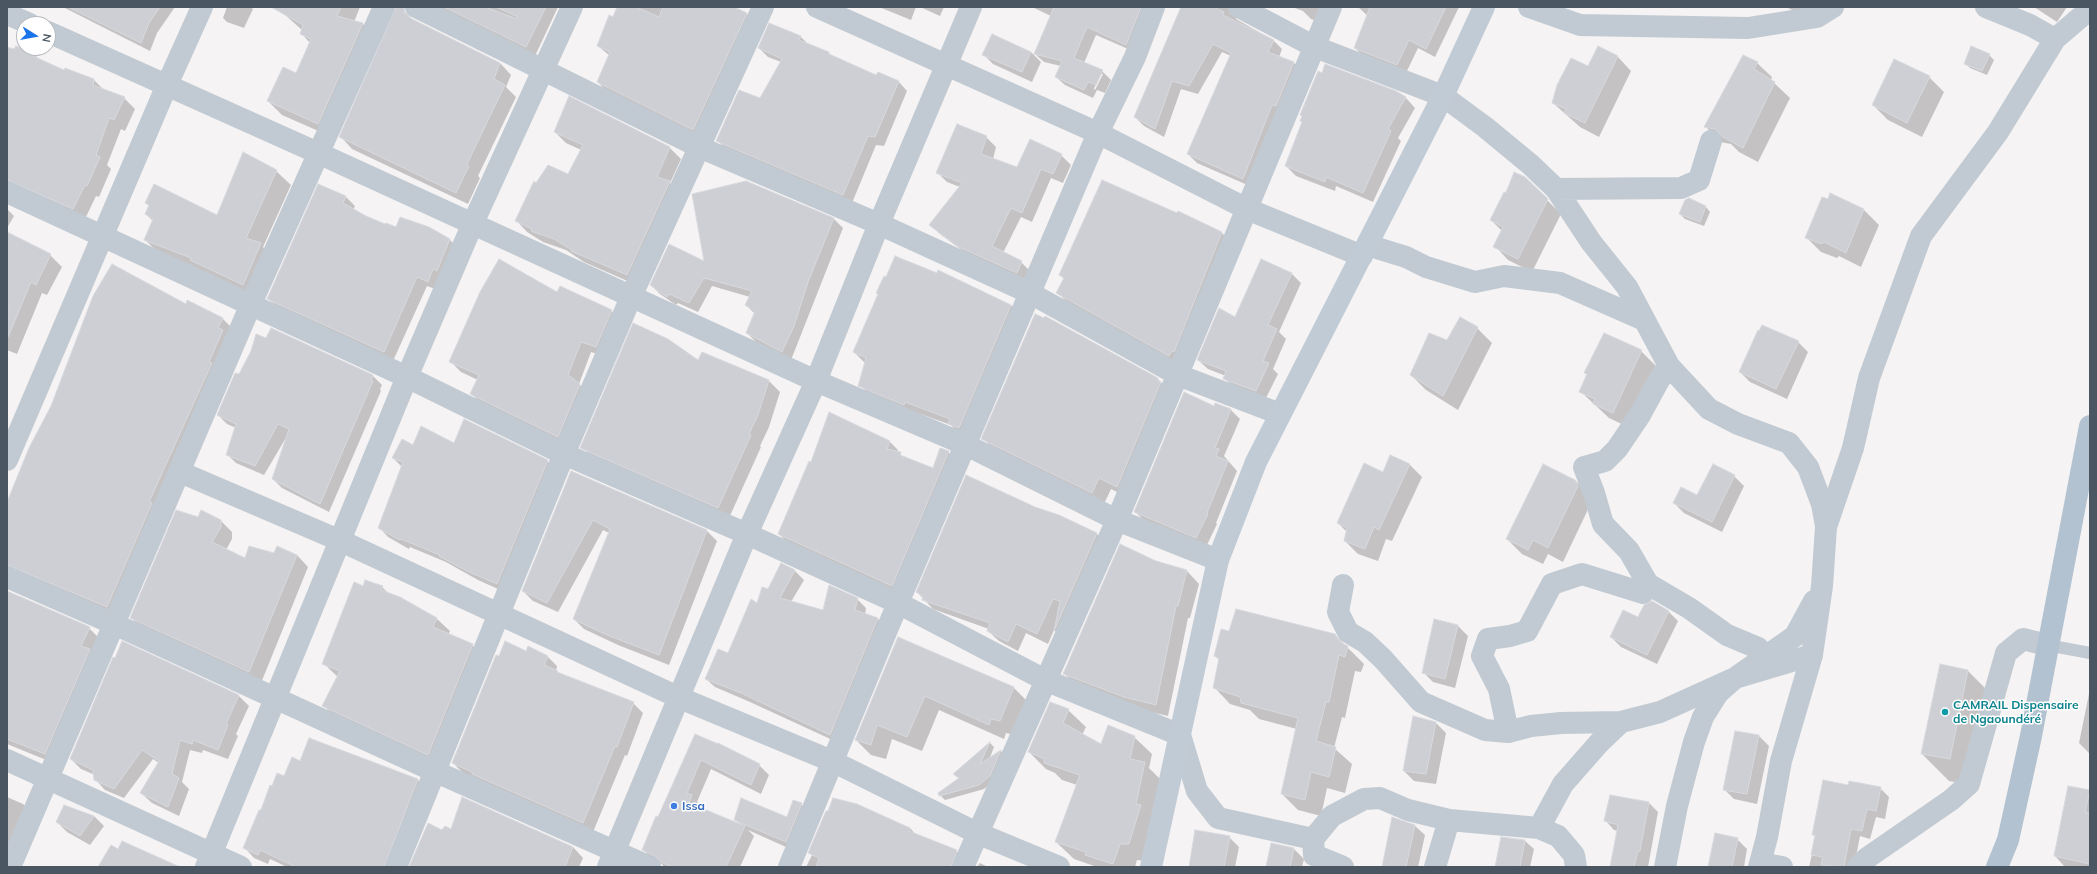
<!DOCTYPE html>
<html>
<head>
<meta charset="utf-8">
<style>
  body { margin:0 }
  #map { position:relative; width:2097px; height:874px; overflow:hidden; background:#f5f3f3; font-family:Mulish,sans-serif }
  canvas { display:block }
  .frame { position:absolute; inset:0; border:8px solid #4a5661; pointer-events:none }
  .north { position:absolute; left:16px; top:16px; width:40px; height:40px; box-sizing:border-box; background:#fff; border:1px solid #b7bbc0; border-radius:50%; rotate:101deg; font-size:11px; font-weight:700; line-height:16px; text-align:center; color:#4a5661 }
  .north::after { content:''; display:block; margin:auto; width:14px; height:18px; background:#1a73e8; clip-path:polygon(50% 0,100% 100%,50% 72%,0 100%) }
</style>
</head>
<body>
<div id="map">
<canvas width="2097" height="874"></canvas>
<div class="frame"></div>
<div class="north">N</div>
</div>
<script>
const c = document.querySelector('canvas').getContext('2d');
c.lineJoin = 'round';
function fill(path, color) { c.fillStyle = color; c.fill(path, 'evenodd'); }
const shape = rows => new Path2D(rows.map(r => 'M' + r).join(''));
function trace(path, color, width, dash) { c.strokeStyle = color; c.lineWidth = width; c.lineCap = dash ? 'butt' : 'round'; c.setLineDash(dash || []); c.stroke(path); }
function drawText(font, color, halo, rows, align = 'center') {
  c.font = font + ' Mulish,sans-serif'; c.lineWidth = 3; c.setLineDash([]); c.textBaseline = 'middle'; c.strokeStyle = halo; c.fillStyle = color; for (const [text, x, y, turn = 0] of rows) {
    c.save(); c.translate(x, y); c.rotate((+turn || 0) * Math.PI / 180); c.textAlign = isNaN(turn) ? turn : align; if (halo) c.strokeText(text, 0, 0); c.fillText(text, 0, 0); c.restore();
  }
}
fill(shape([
  [63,7,175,7,157,33,150,51],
  [227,7,250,7,253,9,244,28,227,22,223,18],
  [288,7,360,7,354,22,363,24,376,38,332,137,282,115,268,101,296,74,310,43,301,33,302,30,284,14],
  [436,7,558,7,535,56],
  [618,7,733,7,746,13,755,23,703,139,607,92,598,82,610,56,598,46],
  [879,7,916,7,911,20],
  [920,7,944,7,940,16],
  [1032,7,1155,7,1135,52,1096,35,1084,63,1102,71,1111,80,1105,93,1097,90,1093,98,1065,85,1056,77,1061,66,1044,62,1035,54,1051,16],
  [1100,74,1103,74,1095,90,1094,89],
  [1181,7,1239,7,1236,19,1273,40,1282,49,1279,57,1294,63,1303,72,1252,187,1197,163,1188,154,1231,56,1222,52,1198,94,1181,89,1164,137,1144,126,1135,117],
  [1292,7,1332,7,1323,23,1311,19,1303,11],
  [1358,7,1459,7,1435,57,1418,48,1406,73,1364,57,1355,48,1368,16],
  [1786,7,1833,7,1796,12],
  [2034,7,2067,7,2057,22],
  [404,11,415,22,500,63,511,75,506,87,516,97,478,176,480,178,468,204,352,149,341,137],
  [800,36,809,45,877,76,878,73,899,82,907,91,884,146,876,145,852,203,726,149,717,140,761,100,781,62,768,57,759,48],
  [7,48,34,54,40,60,65,72,94,80,104,90,124,98,135,109,125,131,121,129,107,165,111,169,99,197,96,196,85,219,7,198],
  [1031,52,1041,62,1032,82,993,64,983,54],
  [1989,55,1994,60,1987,75,1970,68,1965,63],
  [1617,56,1631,71,1599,137,1580,127,1553,103,1589,68],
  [1757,63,1772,77,1771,80,1790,98,1758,162,1739,152,1731,144,1720,142,1706,127],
  [1929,77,1944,92,1922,137,1888,120,1873,105],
  [1396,92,1406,98,1415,108,1398,138,1401,141,1373,202,1336,186,1335,191,1296,176,1286,166,1303,123,1301,121],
  [555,132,670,148,681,159,670,183,681,194,639,286,584,262,566,250,543,242,527,232,516,220,537,184,568,175,581,150,566,143],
  [986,137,996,147,993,159,1018,168,1061,155,1071,165,1063,183,1051,178,1032,222,1021,217,1003,253,1021,262,1031,272,1027,282,970,256,940,234,930,225,960,187,947,182,937,172],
  [276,171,291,185,263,247,274,258,257,298,160,254,145,240,153,221,146,214,150,206,146,203,218,216],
  [1515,174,1525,178,1561,214,1532,272,1508,260,1495,246,1502,231,1491,220],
  [746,182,834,219,843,228,791,360,756,342,747,333,755,314,746,305,750,297,712,286,698,312,678,303,676,305,660,294,651,285,705,263],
  [1831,195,1864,210,1879,225,1861,267,1839,256,1837,258,1821,252,1806,237],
  [346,197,355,206,353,210,385,226,429,228,450,240,459,249,438,290,427,286,393,361,277,307,268,298],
  [1689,199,1706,207,1710,212,1704,226,1685,219,1680,214],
  [7,209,14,216,7,228],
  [1221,232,1231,242,1179,364,1067,302,1058,293,1064,279,1060,275],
  [7,233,50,255,62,267,47,295,42,293,17,354,7,350],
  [1291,273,1301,283,1279,332,1286,339,1273,369,1278,374,1265,400,1234,388,1225,379,1226,376,1208,369,1198,360,1235,318],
  [557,293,611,311,622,321,607,357,591,352,579,384,590,395,568,447,482,405,472,394,478,380,461,372,450,361],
  [879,294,1011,305,1022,316,960,435,951,425,871,396,860,385,865,363,854,352],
  [188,301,223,319,234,330,119,618,7,583,7,512],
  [1046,317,1158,379,1169,391,1129,498,1111,489,1104,504,994,450,983,438],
  [1477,328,1492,343,1458,410,1426,390,1411,375,1447,341],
  [271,329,373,376,382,385,380,389,381,391,329,512,282,488,273,479,290,431,264,475,236,463,227,454,236,428,227,424,218,415,239,375,267,339],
  [1798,342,1808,352,1787,399,1750,382,1740,372],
  [1641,351,1656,366,1628,427,1609,418,1580,391,1588,375,1585,373],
  [699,361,769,381,780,392,769,427,760,446,761,447,729,518,593,458,582,447],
  [1215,407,1231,410,1240,419,1224,456,1237,471,1216,523,1217,524,1206,547,1145,521,1135,512],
  [890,442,898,450,897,452,906,459,934,469,948,452,957,461,900,594,788,543,779,534,812,463],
  [454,445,547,461,557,470,507,593,478,580,446,562,410,547,409,549,388,537,379,527,402,467,393,458,413,446],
  [1390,456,1410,465,1422,477,1392,541,1386,539,1378,561,1358,554,1345,541,1347,532,1338,523,1383,473],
  [571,472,707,531,717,541,669,665,618,645,584,629,574,619,609,533,603,530,558,612,533,601,523,591],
  [1734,476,1744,486,1722,532,1684,513,1674,503,1698,497],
  [1575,480,1590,496,1592,501,1563,562,1548,554,1543,564,1522,554,1507,539],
  [1035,508,1059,516,1097,534,1107,544,1064,640,1054,630,1048,644,1026,633,1018,651,999,641,988,631,989,629,933,609,917,592],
  [198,518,220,520,232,532,232,539,226,550,246,559,274,555,297,555,308,567,261,683,143,629,131,618],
  [1156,561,1187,571,1199,584,1190,618,1188,618,1168,716,1137,709,1076,686,1064,673],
  [782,565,795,571,804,580,791,602,824,611,857,599,866,608,865,615,878,619,887,628,839,743,750,702,715,687,706,679,728,654,758,604,769,590],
  [364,587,382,587,390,595,437,619,450,631,448,635,472,645,485,658,441,767,336,718,323,705,338,677,323,663],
  [7,592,89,628,100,639,56,764,7,744],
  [1668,611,1678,621,1657,664,1621,647,1611,637],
  [1458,626,1468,636,1455,688,1433,682,1423,672],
  [1230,632,1335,635,1364,664,1361,672,1355,671,1345,718,1342,717,1334,748,1352,764,1345,793,1327,788,1321,816,1298,810,1282,794,1297,729,1259,719,1250,710,1230,704,1214,687,1219,660,1215,656],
  [898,638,1014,688,1028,702,1014,735,1006,733,1004,739,939,710,922,751,892,739,886,759,871,755,856,740],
  [123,643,239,696,249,706,236,734,238,736,228,759,203,750,202,753,190,750,182,782,189,789,179,816,152,803,141,793,159,763,153,759,124,798,105,790,95,779,95,775,81,769,71,759],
  [526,652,548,657,557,666,556,671,561,675,633,703,643,713,627,756,625,755,593,832,463,773,453,763,499,657],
  [1968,671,1995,698,1977,786,1949,781,1922,754],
  [2090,689,2090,754,2079,743],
  [1068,710,1086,727,1082,735,1101,745,1134,737,1152,754,1149,768,1162,781,1146,861,1137,860,1135,867,1097,867,1074,859,1056,842,1077,785,1062,780,1055,773,1046,769,1029,752],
  [1414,718,1436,723,1446,733,1436,784,1414,781,1404,771],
  [1736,732,1759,736,1769,746,1757,804,1734,799,1724,789],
  [695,736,759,765,769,775,761,794,711,769,697,802,701,806,700,808,742,826,736,820,788,819,801,804,810,813,795,851,748,830,754,836,740,867,663,867,663,865,653,859,643,850],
  [309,739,418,780,428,790,397,867,287,867,270,859,268,864,254,858,244,847,273,787,301,762],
  [990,743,994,747,989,760,1001,751,1005,756,994,781,984,789,945,800,940,795,960,779,955,774],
  [1849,787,1880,788,1889,797,1885,819,1876,817,1870,839,1860,836,1854,867,1809,867,1816,837,1813,834],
  [2090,791,2090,867,2065,867,2055,856],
  [7,797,23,804,34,814,7,867],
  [1649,803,1658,812,1648,867,1610,867,1618,831,1614,830,1605,820],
  [64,806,94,816,104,826,90,845,67,832,57,822],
  [1415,826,1425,835,1418,867,1383,867],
  [910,828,917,836,956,851,967,861,965,867,806,867,812,855],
  [451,830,573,847,583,858,579,867,411,867,443,831],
  [1229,837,1239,847,1235,867,1190,867],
  [1502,838,1525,841,1534,849,1530,867,1496,867],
  [1737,839,1747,849,1744,867,1709,867],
  [1294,849,1304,859,1302,867,1267,867],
  [980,863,988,867,977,867]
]), '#0003');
const building = shape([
  [68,7,160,7,149,23,141,43,68,7],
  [271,7,341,7,337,16,363,23,318,124,267,101,283,67,296,73,311,39,300,34,303,25,271,7],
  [396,7,404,7,405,14,410,18,500,63,494,79,505,85,467,164,469,166,456,193,339,137,396,7],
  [444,7,485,7,517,19,518,17,496,7,546,7,526,47,444,7],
  [617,7,636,7,659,17,663,7,734,7,747,13,693,130,597,82,610,52,597,46,609,15,613,17,617,7],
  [1054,7,1141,7,1126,45,1087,27,1074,58,1103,70,1096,85,1088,82,1084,90,1055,77,1062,61,1034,54,1054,7],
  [1181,7,1213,7,1224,12,1223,15,1274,40,1268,52,1294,62,1276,106,1272,105,1243,179,1187,154,1231,53,1213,44,1189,86,1172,81,1155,129,1134,117,1181,7],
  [1370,7,1446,7,1426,49,1409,40,1397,65,1354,48,1370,7],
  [769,23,801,36,799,40,829,52,829,54,876,75,878,72,899,81,875,137,868,136,843,195,716,141,739,90,760,98,782,59,758,48,769,23],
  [992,34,1031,52,1022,72,982,55,992,34],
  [16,46,34,53,33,56,64,70,65,68,94,79,93,85,125,97,114,120,109,118,96,155,100,157,87,186,85,185,73,209,7,180,7,47,14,49,16,46],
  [1598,46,1618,56,1585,123,1564,113,1566,109,1552,103,1557,85,1571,58,1588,66,1598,46],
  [1971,46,1990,54,1982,71,1964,64,1971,46],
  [1743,55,1758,62,1754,69,1775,82,1743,148,1723,137,1715,129,1704,127,1743,55],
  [1894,59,1930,76,1907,123,1872,105,1894,59],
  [1325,64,1396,91,1406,97,1388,129,1391,131,1363,193,1326,177,1325,182,1285,166,1302,122,1300,121,1302,116,1300,115,1318,71,1322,73,1325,64],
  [569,96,670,147,657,177,670,181,627,275,571,251,572,250,554,239,531,231,532,229,515,221,534,181,536,183,548,165,568,174,583,145,554,132,569,96],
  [957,124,987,136,981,154,1017,167,1030,139,1062,154,1053,174,1041,169,1022,213,1011,208,992,246,1022,261,1017,273,959,247,929,225,962,183,936,173,957,124],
  [243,152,277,170,246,238,261,243,243,285,190,260,191,258,144,240,153,219,145,214,149,205,145,203,154,184,217,215,243,152],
  [1514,172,1525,177,1548,199,1518,259,1493,247,1503,227,1490,220,1504,192,1506,193,1514,172],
  [1102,180,1177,213,1178,211,1222,232,1174,352,1172,351,1169,356,1056,293,1064,278,1059,275,1102,180],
  [746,181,834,218,808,282,794,326,782,352,746,333,755,311,745,305,752,291,704,278,689,303,669,294,667,297,650,285,669,244,704,261,692,194,746,181],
  [318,184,346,196,343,203,366,216,385,224,386,223,396,227,400,217,429,227,450,239,437,271,433,269,428,282,417,277,384,352,267,299,318,184],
  [1830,193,1864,209,1846,253,1824,242,1822,244,1805,238,1822,197,1828,199,1830,193],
  [1689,198,1706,206,1700,222,1679,214,1685,200,1689,198],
  [7,232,51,254,36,285,31,282,8,337,7,232],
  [895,256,937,273,938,270,1011,305,959,428,948,424,950,419,905,402,904,405,858,386,866,358,853,352,878,294,876,293,884,276,886,277,895,256],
  [499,259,557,292,560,286,612,310,596,347,581,342,568,375,580,384,558,437,470,394,479,375,449,362,480,292,499,259],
  [1261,259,1292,273,1268,325,1277,329,1263,361,1269,363,1256,391,1223,379,1226,371,1197,360,1219,308,1235,317,1261,259],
  [112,264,186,304,187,300,223,318,218,328,223,330,209,362,212,363,163,471,149,502,152,503,107,607,7,565,7,502,29,448,51,406,93,296,112,264],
  [1035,314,1044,318,1045,316,1158,378,1157,381,1161,382,1117,487,1099,478,1092,493,981,439,1035,314],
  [1460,317,1478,327,1443,396,1410,375,1429,333,1447,340,1460,317],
  [633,323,668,339,698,360,702,352,769,380,758,415,749,434,751,435,718,508,580,448,633,323],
  [1762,325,1799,341,1776,389,1739,372,1758,330,1759,331,1762,325],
  [271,328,373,375,371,380,373,381,320,504,272,479,289,429,278,424,255,466,226,455,236,424,217,415,235,373,239,374,251,351,256,334,266,338,271,328],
  [1604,333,1642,350,1613,413,1593,404,1595,399,1579,392,1587,374,1584,373,1604,333],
  [1184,392,1214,406,1215,403,1231,409,1215,448,1219,449,1216,456,1228,461,1207,513,1208,514,1196,538,1134,512,1184,392],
  [829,412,890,441,887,449,901,452,900,455,933,468,940,448,949,451,892,586,778,534,809,461,811,462,829,412],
  [464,419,548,460,497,584,467,571,439,556,440,555,401,539,400,540,378,528,403,462,392,458,402,439,413,445,421,426,454,443,464,419],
  [1390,455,1410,464,1379,530,1374,527,1365,549,1344,541,1347,528,1337,523,1364,463,1383,472,1390,455],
  [1543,464,1575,480,1578,486,1548,548,1533,540,1528,550,1506,539,1543,464],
  [1713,464,1735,475,1712,522,1673,503,1681,487,1697,495,1713,464],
  [571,471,707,530,659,655,607,635,573,619,610,529,593,520,547,603,522,591,571,471],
  [966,475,1035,507,1059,515,1097,533,1054,631,1060,601,1053,599,1037,634,1016,624,1008,642,987,631,990,623,922,600,923,596,916,592,966,475],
  [176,510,198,517,201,510,221,520,221,527,212,542,245,558,249,546,274,553,277,546,297,555,249,672,130,618,176,510],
  [1120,544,1156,561,1187,570,1178,606,1176,606,1156,705,1124,697,1063,674,1120,544],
  [781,563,795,570,780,598,823,610,829,585,858,598,855,610,878,618,830,735,741,693,705,679,718,649,728,653,751,599,757,603,762,587,768,589,781,563],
  [365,580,383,586,381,590,400,597,437,618,433,627,473,644,428,755,322,706,340,671,322,664,354,582,363,586,365,580],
  [7,591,90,627,81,646,90,649,45,754,7,739,7,591],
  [1652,601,1669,611,1647,655,1610,637,1623,610,1638,617,1644,605,1652,601],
  [1236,609,1335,634,1341,643,1348,646,1345,657,1339,655,1329,702,1326,702,1316,741,1336,747,1329,777,1311,772,1305,800,1281,794,1298,718,1241,703,1240,697,1213,688,1219,658,1214,656,1221,629,1229,631,1236,609],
  [1434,619,1458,625,1445,679,1422,673,1434,619],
  [898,637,1014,687,1000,721,991,719,989,725,925,696,907,737,877,725,871,745,855,740,898,637],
  [122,641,239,695,226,724,228,725,218,750,193,740,192,744,180,740,172,774,179,778,168,807,140,793,159,761,142,750,114,789,94,780,93,770,70,759,113,657,115,658,122,641],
  [505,641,526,651,528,646,548,656,544,665,558,671,557,672,634,702,617,747,615,746,583,823,472,774,472,772,452,763,496,655,499,656,505,641],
  [1940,664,1968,670,1950,759,1921,754,1940,664],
  [1050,702,1069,709,1063,723,1101,744,1108,725,1135,736,1130,759,1145,762,1136,804,1141,805,1129,844,1120,844,1113,864,1085,855,1086,852,1055,842,1080,775,1044,763,1045,759,1028,752,1050,702],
  [1413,716,1436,722,1426,774,1403,771,1413,716],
  [1735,731,1759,735,1747,794,1723,790,1735,731],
  [695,734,718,744,718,743,760,764,751,785,701,760,687,793,692,795,689,803,745,826,726,867,672,867,661,862,655,856,642,850,656,816,658,817,695,734],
  [309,738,418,779,384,867,296,867,260,850,258,855,243,848,259,810,261,810,270,785,272,786,277,773,284,776,292,757,300,761,309,738],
  [990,742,980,764,1001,750,990,776,979,785,939,796,938,793,959,778,953,774,990,742],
  [1823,780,1848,785,1849,781,1881,787,1876,811,1867,809,1862,831,1851,829,1844,867,1821,865,1823,857,1811,855,1815,835,1812,835,1823,780],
  [2068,786,2090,790,2085,812,2090,813,2090,864,2054,856,2068,786],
  [1610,795,1649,802,1640,851,1638,851,1634,867,1610,867,1618,825,1604,821,1610,795],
  [462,797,573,847,565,867,409,867,428,823,442,830,445,826,451,829,462,797],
  [741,798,787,817,793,800,802,803,786,842,734,820,741,798],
  [833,798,857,804,910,828,909,831,957,850,951,867,816,867,819,858,808,853,826,811,828,811,833,798],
  [64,805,94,816,80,836,56,822,64,805],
  [1392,817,1415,825,1406,867,1382,867,1392,817],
  [1195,830,1230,836,1224,867,1189,867,1195,830],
  [1715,833,1738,838,1732,867,1708,867,1715,833],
  [1501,837,1525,840,1520,867,1495,867,1501,837],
  [122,841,180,867,98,867,111,845,118,849,122,841],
  [1271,843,1294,848,1290,867,1266,867,1271,843]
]);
fill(building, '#cdcfd5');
trace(building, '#d7d9de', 1);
trace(shape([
  [2047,645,2090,653]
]), '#c1cad2', 12);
trace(shape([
  [416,7,699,147,879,224,1030,293,1178,375,1280,414],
  [817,7,1098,133,1247,209,1362,256],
  [1239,7,1315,47,1443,96,1485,127,1531,165,1556,189,1591,242,1627,287,1669,366,1709,409,1738,424,1789,443,1808,467,1822,504,1826,526],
  [1529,7,1580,25,1748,28,1817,17,1833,7],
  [1986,7,2030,25,2055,39],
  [7,14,30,24],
  [48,32,318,153,816,381,966,445,1117,520,1218,560],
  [1556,189,1681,188,1699,180,1711,141],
  [7,192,407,377,564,454,747,534,898,603,1045,680,1180,735,1197,791,1218,818,1313,839],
  [1367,245,1406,257,1426,267,1475,282,1504,276,1560,283,1644,320],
  [1669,366,1659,380,1640,415,1617,449,1605,461,1584,467,1594,493,1603,524,1629,551,1648,584,1689,608,1727,635,1758,648,1762,659],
  [7,460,167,85,202,7],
  [180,472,341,541,680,698,834,762,977,833,1059,867],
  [7,577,114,624,434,771,650,867],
  [1343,585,1338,612,1348,632,1365,642,1383,659,1421,702,1485,730,1508,732,1531,726,1561,723,1621,722,1660,712,1735,678,1795,636,1814,601],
  [1508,732,1499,689,1482,656,1488,639,1510,636,1527,631,1552,584,1582,574,1643,593,1648,584],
  [7,760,241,867],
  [1539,828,1558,836,1574,855,1576,867],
  [1760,863,1782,867],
  [10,867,251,304,384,7],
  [206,867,407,377,473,223,572,7],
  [396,867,564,454,631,297,763,7],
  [608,867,747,534,816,381,879,224,971,7],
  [789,867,898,603,1098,133,1135,57,1154,7],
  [963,867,1117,520,1331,7],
  [1343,867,1314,855,1313,839,1332,816,1364,799,1380,798,1408,810,1449,820,1539,828,1563,784,1599,743,1621,722],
  [1435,867,1449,820],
  [1665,867,1677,806,1694,742,1703,717,1718,693,1735,678,1812,655],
  [1759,867,1767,837,1781,761,1812,655,1822,586,1826,527,1853,448,1869,378,1921,236,1998,132,2055,39,2090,9],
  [1858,867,1867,858,1951,800,1969,784,2006,653,2023,639,2047,645]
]), '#c1cad2', 22);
trace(shape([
  [1151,867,1218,560,1256,462,1443,96,1484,7]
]), '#c1cbd6', 22);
trace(shape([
  [1997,867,2008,840,2031,736,2090,426]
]), '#b3c2d1', 22);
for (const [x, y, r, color] of [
  [1945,712,4,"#0f9aa8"],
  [674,806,4,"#3f7fe0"]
]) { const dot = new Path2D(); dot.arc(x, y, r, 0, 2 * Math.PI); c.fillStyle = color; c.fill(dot); trace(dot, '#fff', 1.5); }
drawText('bold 12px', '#0d838f', '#fff', [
  ["CAMRAIL Dispensaire",1953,705],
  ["de Ngaoundéré",1953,719]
], 'left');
drawText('bold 12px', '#366cbe', '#fff', [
  ["Issa",682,806]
], 'left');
</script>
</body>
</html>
